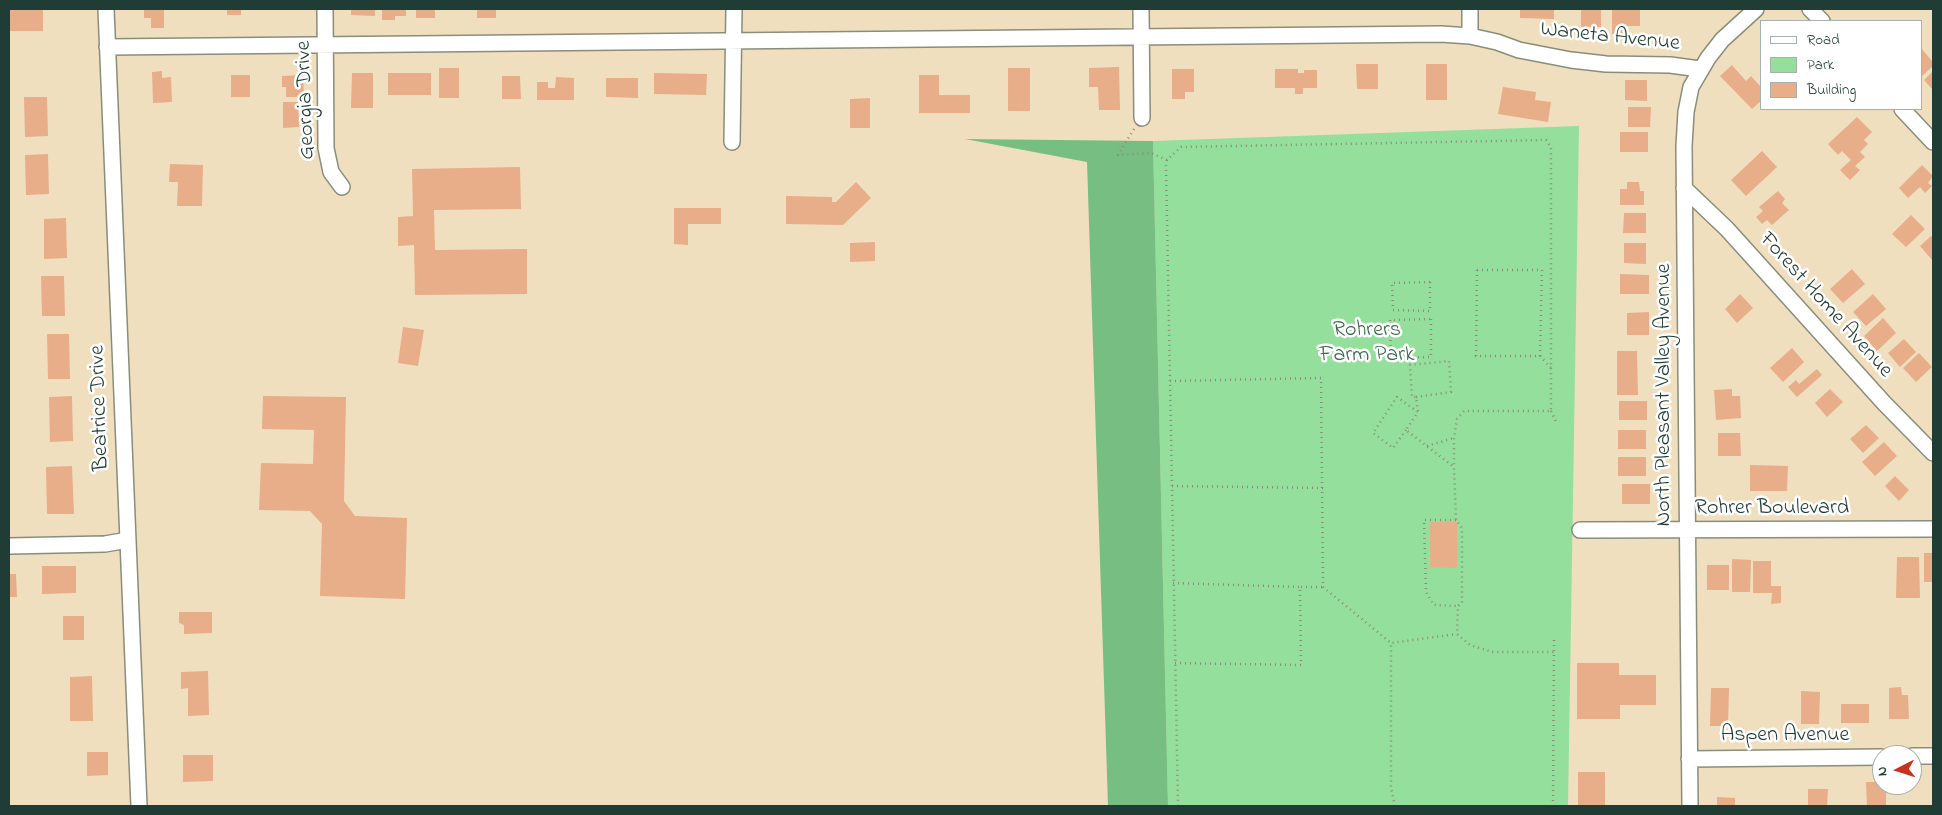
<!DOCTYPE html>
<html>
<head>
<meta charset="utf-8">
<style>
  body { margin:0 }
  #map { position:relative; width:1942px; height:815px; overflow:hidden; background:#f0dfbf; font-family:"Indie Flower",sans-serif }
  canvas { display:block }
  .frame { position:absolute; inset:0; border:10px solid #1f3d34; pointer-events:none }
  .legend { position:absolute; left:1760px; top:20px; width:162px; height:90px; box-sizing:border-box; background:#fff; border:1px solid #a5b1ae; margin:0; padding:6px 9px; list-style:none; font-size:15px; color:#1f3d34 }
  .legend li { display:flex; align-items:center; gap:10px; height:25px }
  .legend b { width:25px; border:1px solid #a5b1ae }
  .north { position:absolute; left:1872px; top:745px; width:50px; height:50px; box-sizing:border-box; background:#fff; border:1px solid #a5b1ae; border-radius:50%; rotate:265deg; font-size:14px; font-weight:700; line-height:20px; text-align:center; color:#1f3d34 }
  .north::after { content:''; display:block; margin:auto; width:18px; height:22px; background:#c8321e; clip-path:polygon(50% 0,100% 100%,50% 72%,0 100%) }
</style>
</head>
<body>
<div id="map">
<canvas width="1942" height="815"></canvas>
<div class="frame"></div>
<ul class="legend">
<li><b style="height:6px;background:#fff"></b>Road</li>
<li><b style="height:14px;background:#94df9b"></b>Park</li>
<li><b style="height:14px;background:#e8ad89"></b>Building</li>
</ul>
<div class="north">N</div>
</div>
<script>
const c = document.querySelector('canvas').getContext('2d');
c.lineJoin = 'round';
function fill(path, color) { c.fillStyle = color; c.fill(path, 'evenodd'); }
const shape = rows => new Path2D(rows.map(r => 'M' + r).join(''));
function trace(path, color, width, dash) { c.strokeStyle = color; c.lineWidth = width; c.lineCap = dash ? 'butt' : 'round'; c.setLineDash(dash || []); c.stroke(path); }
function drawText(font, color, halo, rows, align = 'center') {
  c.font = font + ' "Indie Flower",sans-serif'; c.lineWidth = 5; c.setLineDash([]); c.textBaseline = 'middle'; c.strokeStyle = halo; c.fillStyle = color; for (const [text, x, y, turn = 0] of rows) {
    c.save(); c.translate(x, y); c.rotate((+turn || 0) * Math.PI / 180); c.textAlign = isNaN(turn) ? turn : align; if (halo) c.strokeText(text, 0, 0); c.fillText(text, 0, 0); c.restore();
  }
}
fill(shape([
  [1579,126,1568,806,1168,806,1153,141]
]), '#94df9b');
fill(shape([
  [965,139,1153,141,1168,806,1108,806,1087,162]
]), '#77be83');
fill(shape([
  [10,9,43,9,43,31,10,31],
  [144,9,164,9,164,28,151,28,151,18,144,18],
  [227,9,241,9,241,15,227,15],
  [351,9,375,9,375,16,351,15],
  [382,9,406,9,406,16,395,16,395,20,382,20],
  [416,9,435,9,435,18,416,18],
  [477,9,496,9,496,18,477,18],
  [1520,9,1554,9,1554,19,1520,18],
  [1581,9,1601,9,1601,27,1581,27],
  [1612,10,1640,10,1640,26,1626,26,1626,33,1612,34],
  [1921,48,1933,62,1933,66,1921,77],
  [1356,64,1378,64,1378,89,1357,89],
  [1426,64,1447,64,1447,100,1426,100],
  [1732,65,1746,81,1751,76,1761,87,1761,101,1752,109,1720,76],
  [1119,67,1120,110,1099,110,1098,87,1089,87,1089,68],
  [439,68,459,68,459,98,439,98],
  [1008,68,1030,68,1030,111,1008,111],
  [1172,69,1194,69,1194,92,1185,92,1185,99,1172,99],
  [1275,69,1298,69,1298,73,1304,73,1304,70,1317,70,1317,88,1303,88,1303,94,1295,94,1295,88,1275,88],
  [162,71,162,78,171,77,172,102,153,103,152,72],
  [1933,71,1933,90,1924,80],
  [352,73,373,73,373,108,351,108],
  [388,73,431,73,431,95,388,95],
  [654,73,707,74,706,95,654,94],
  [231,75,250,75,250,97,231,97],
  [303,75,304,97,286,97,286,87,282,87,282,76],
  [919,75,939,75,939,95,970,95,970,113,919,113],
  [502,76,520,76,521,99,502,99],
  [556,77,574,78,574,100,537,100,537,82,548,82,548,88,555,88],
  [606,78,638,78,638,98,606,97],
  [1625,80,1647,80,1647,101,1625,100],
  [1503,87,1536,92,1535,100,1551,102,1548,122,1498,114],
  [24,97,47,97,48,136,25,137],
  [870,98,870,128,850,128,850,99],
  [283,102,298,102,299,127,283,128],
  [1628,107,1651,107,1650,127,1628,127],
  [1857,117,1872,132,1864,140,1868,144,1860,152,1865,157,1855,166,1860,170,1850,180,1840,170,1851,160,1842,151,1838,155,1828,144],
  [1620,132,1648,132,1648,152,1620,152],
  [1762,151,1777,167,1746,196,1731,180],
  [48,154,49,194,26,195,25,155],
  [170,164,203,165,202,206,177,206,178,182,169,182],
  [1922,165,1933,176,1928,183,1932,186,1925,193,1920,187,1908,198,1899,188],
  [520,167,521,209,434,210,435,250,527,249,527,294,415,295,414,245,398,246,398,217,413,216,412,169],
  [856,182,871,198,843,225,786,224,786,196,832,197,832,202,836,202],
  [1627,182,1639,182,1640,191,1644,191,1644,205,1620,205,1620,189,1627,189],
  [1778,191,1785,199,1782,203,1789,210,1772,225,1767,220,1762,224,1756,217,1763,211,1759,207],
  [674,208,721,208,721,224,688,224,688,245,674,244],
  [1624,213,1646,213,1646,233,1623,233],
  [1911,215,1925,229,1906,247,1892,234],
  [66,218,67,258,44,259,44,219],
  [1931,236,1933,239,1933,261,1920,246],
  [875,242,875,261,850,262,850,243],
  [1624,243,1646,243,1646,264,1624,263],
  [1852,269,1865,284,1843,303,1830,289],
  [1620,274,1649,275,1649,294,1620,294],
  [41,276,64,276,65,316,42,316],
  [1740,294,1753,308,1737,323,1725,309],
  [1873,294,1886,309,1866,326,1853,312],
  [1649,312,1649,335,1627,335,1627,313],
  [1883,318,1896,333,1877,351,1864,336],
  [403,327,424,330,418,366,398,363],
  [47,334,69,334,70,379,48,379],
  [1904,339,1916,352,1900,367,1888,353],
  [1792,348,1804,362,1783,382,1770,368],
  [1617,351,1637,351,1638,395,1617,395],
  [1919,353,1932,367,1916,382,1903,368],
  [1817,369,1822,375,1797,397,1788,387,1796,380,1799,384],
  [1732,389,1732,396,1740,396,1741,418,1716,420,1714,390],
  [1830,389,1843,402,1827,417,1815,403],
  [72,396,73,441,50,442,49,397],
  [263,396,346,397,344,501,355,516,407,518,405,599,320,596,322,524,310,511,259,510,261,463,313,464,314,430,262,429],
  [1619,401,1647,401,1647,420,1619,420],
  [1866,425,1879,438,1863,453,1850,439],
  [1618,430,1646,430,1646,449,1618,449],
  [1718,433,1740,433,1741,456,1718,456],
  [1884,442,1897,456,1875,476,1862,462],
  [1618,457,1646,457,1646,476,1618,476],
  [1750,465,1788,466,1787,491,1750,491],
  [72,466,74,514,47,514,46,467],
  [1895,476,1909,490,1899,501,1885,486],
  [1622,484,1650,484,1650,504,1622,504],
  [1430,522,1457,522,1457,568,1430,567],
  [1924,553,1933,553,1933,582,1924,582],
  [1897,557,1919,557,1920,598,1896,598],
  [1732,559,1751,560,1750,592,1732,592],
  [1753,561,1771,561,1771,586,1781,586,1781,603,1771,604,1772,593,1753,593],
  [1707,565,1729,565,1729,590,1707,590],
  [42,566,76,566,76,593,42,594],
  [9,574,16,574,17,597,9,597],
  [179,612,212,612,212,633,184,634,184,625,179,623],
  [63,616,84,616,84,640,63,640],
  [1577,663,1619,663,1619,675,1656,675,1656,705,1620,705,1620,719,1577,719],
  [208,671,209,715,188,716,188,688,181,689,181,672],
  [92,676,93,721,70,721,70,677],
  [1901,687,1902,695,1908,695,1909,719,1889,719,1889,688],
  [1711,688,1729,688,1728,726,1710,726],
  [1801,691,1820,692,1819,724,1801,724],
  [1841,704,1869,704,1869,723,1841,723],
  [87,752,108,752,108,775,87,776],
  [183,755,213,755,213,781,183,782],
  [1578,772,1605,772,1605,806,1578,806],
  [1866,782,1882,782,1882,785,1886,785,1886,806,1867,806],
  [1808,789,1828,789,1827,806,1808,806],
  [1717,797,1735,798,1735,806,1717,806]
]), '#e8ad89');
const minor = shape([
  [106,9,139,806],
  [325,9,326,148,331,172,342,187],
  [1141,9,1142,118],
  [1810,9,1822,21],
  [1470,36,1470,9],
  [107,47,1441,34,1470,36,1497,42,1519,50,1571,60,1606,64,1670,65,1700,69],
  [1902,109,1933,142],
  [732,142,734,9],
  [1684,188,1727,229,1884,403,1933,453],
  [1580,530,1933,529],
  [9,546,105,544,128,540],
  [1912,756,1933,756],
  [1689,759,1882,757],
  [1690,806,1684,146,1686,112,1691,87,1708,58,1722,40,1756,9]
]);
trace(minor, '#888e7a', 18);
trace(shape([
  [1134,129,1118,155,1151,153,1167,160,1181,147,1546,140,1551,147,1551,411,1464,411,1457,419,1454,438,1454,467],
  [1167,160,1166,166,1178,806],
  [1477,270,1542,270,1540,356,1476,356,1477,270],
  [1430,282,1430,311,1393,310,1392,283,1430,282],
  [1431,319,1431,357,1391,358,1390,320,1431,319],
  [1540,356,1551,368],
  [1170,381,1321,378,1323,587,1391,643],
  [1416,397,1451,392,1449,361,1410,365,1412,397,1416,397,1418,412],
  [1551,411,1557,424],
  [1406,430,1393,448,1373,433,1397,397,1418,412,1406,430,1454,467,1456,520,1462,528,1462,603,1458,606,1457,634,1470,645,1492,652,1554,652],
  [1427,446,1454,438],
  [1172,486,1323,488],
  [1456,520,1424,520,1426,592,1434,605,1458,606],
  [1173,583,1300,587],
  [1175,663,1301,665,1300,587,1323,587],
  [1395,806,1391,788,1391,643,1457,634],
  [1553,806,1554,638]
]), '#888e7a', 2.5, [1, 4]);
trace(minor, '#fff', 15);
drawText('22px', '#1f3d34', '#fff', [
  ["Waneta Avenue",1610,38,6],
  ["Georgia Drive",307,100,-92],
  ["Forest Home Avenue",1825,306,48],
  ["North Pleasant Valley Avenue",1665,395,-90],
  ["Beatrice Drive",101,408,-92],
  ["Rohrer Boulevard",1772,509],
  ["Aspen Avenue",1785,736]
]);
drawText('22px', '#3c664e', '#fff', [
  ["Rohrers",1367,331],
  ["Farm Park",1367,356]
]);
</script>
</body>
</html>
